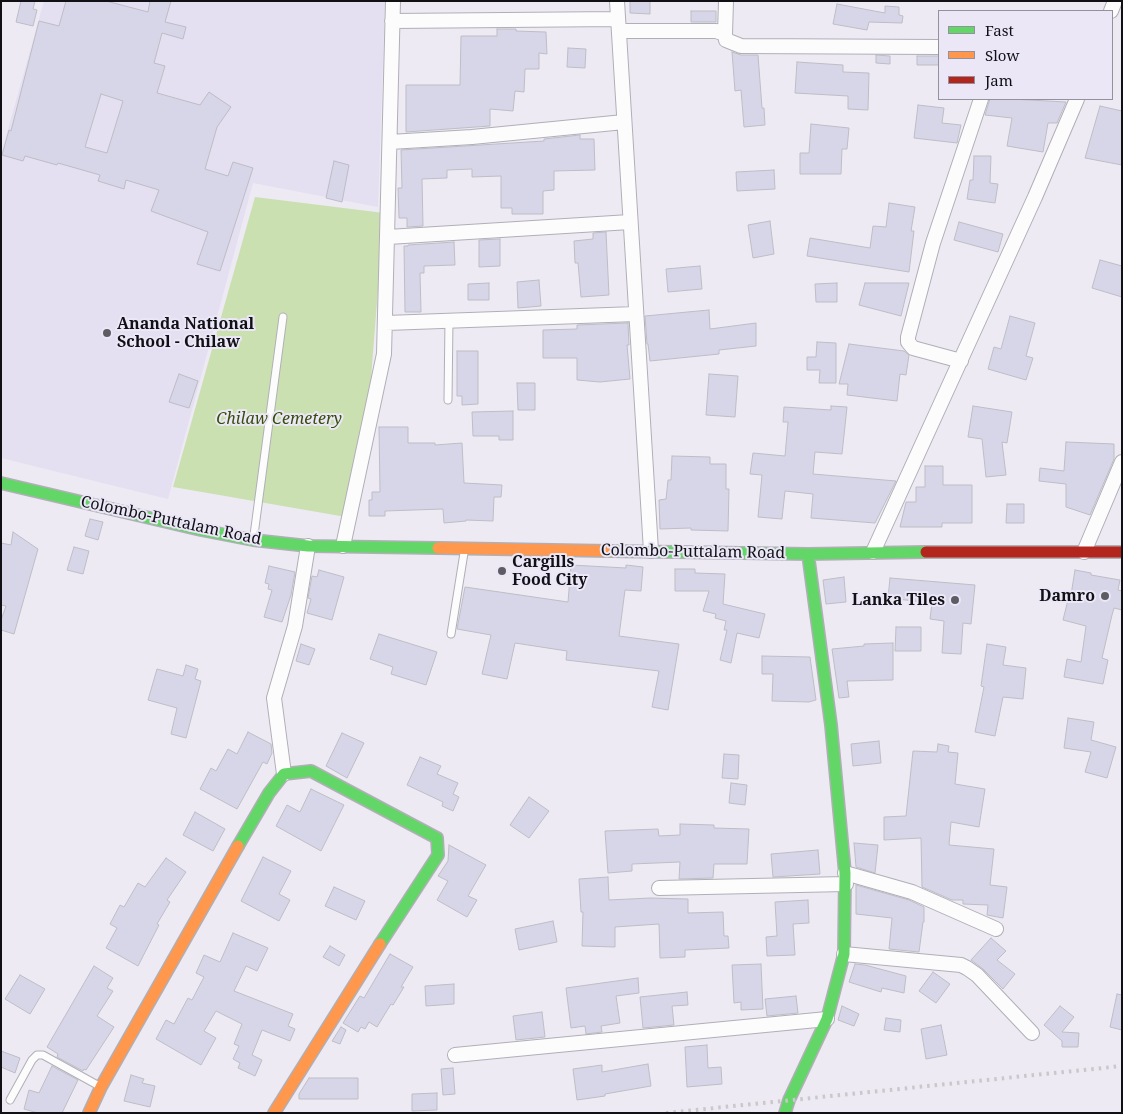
<!DOCTYPE html>
<html>
<head>
<meta charset="utf-8">
<style>
  body { margin:0 }
  #map { position:relative; width:1123px; height:1114px; overflow:hidden; background:#edeaf4; font-family:"Noto Serif",serif }
  canvas { display:block }
  .frame { position:absolute; inset:0; border:2px solid #111015; pointer-events:none }
  .legend { position:absolute; left:938px; top:10px; width:175px; height:90px; box-sizing:border-box; background:#ebe7f7; border:1px solid #94919d; margin:0; padding:6px 9px; list-style:none; font-size:15px; color:#111015 }
  .legend li { display:flex; align-items:center; gap:10px; height:25px }
  .legend b { width:25px; border:1px solid #94919d }
</style>
</head>
<body>
<div id="map">
<canvas width="1123" height="1114"></canvas>
<div class="frame"></div>
<ul class="legend">
<li><b style="height:6px;background:#63d668"></b>Fast</li>
<li><b style="height:6px;background:#ff974d"></b>Slow</li>
<li><b style="height:6px;background:#b3261e"></b>Jam</li>
</ul>
</div>
<script>
const c = document.querySelector('canvas').getContext('2d');
c.lineJoin = 'round';
function fill(path, color) { c.fillStyle = color; c.fill(path, 'evenodd'); }
const shape = rows => new Path2D(rows.map(r => 'M' + r).join(''));
function trace(path, color, width, dash) { c.strokeStyle = color; c.lineWidth = width; c.lineCap = dash ? 'butt' : 'round'; c.setLineDash(dash || []); c.stroke(path); }
function drawText(font, color, halo, rows, align = 'center') {
  c.font = font + ' "Noto Serif",serif'; c.lineWidth = 4; c.setLineDash([]); c.textBaseline = 'middle'; c.strokeStyle = halo; c.fillStyle = color; for (const [text, x, y, turn = 0] of rows) {
    c.save(); c.translate(x, y); c.rotate((+turn || 0) * Math.PI / 180); c.textAlign = isNaN(turn) ? turn : align; if (halo) c.strokeText(text, 0, 0); c.fillText(text, 0, 0); c.restore();
  }
}
fill(shape([
  [44,1,385,1,378,207,253,183,168,499,1,458,1,154]
]), '#e4dff1');
fill(shape([
  [255,197,384,213,371,378,346,517,173,487]
]), '#cbe0b1');
const building = shape([
  [21,1,35,1,33,9,37,10,33,26,16,22,21,1],
  [66,1,106,1,148,12,150,1,171,1,165,22,186,27,183,39,162,33,154,63,165,66,157,93,200,105,209,92,231,107,217,127,205,169,228,176,233,162,253,168,220,271,197,264,208,232,151,211,159,190,126,180,124,189,98,181,100,175,58,163,57,165,25,156,23,161,2,155,9,130,11,131,39,21,59,26,66,1],
  [101,94,123,101,107,153,85,147,101,94],
  [630,1,650,1,650,14,630,13,630,1],
  [837,4,885,13,885,6,899,7,899,15,903,16,902,23,869,22,867,30,833,24,837,4],
  [691,11,716,11,716,22,691,22,691,11],
  [497,29,516,29,516,31,546,32,547,54,539,53,539,69,525,69,524,92,515,91,513,111,490,109,490,126,406,132,406,85,460,85,461,36,497,36,497,29],
  [568,48,586,49,585,68,567,67,568,48],
  [732,52,741,55,758,55,762,108,764,108,765,125,744,127,741,90,735,91,732,52],
  [876,55,890,56,890,64,876,63,876,55],
  [917,56,939,56,939,65,917,65,917,56],
  [797,62,843,65,843,72,869,73,868,110,848,109,848,96,795,93,797,62],
  [990,99,1011,99,1066,102,1057,123,1048,123,1043,152,1007,146,1012,118,985,115,990,99],
  [918,105,944,108,942,123,961,125,957,143,914,138,918,105],
  [1100,106,1122,111,1122,165,1085,158,1100,106],
  [811,124,849,128,847,149,842,149,841,174,800,174,800,153,809,153,811,124],
  [580,135,580,139,594,139,595,170,554,171,554,190,543,191,543,214,512,214,512,208,501,208,501,176,472,177,472,169,447,170,447,178,422,179,423,226,407,227,407,218,399,218,398,188,402,188,401,150,544,141,544,139,580,135],
  [974,156,991,156,990,183,998,184,995,203,967,199,970,180,973,180,974,156],
  [334,161,349,165,342,202,326,198,334,161],
  [774,170,775,189,737,191,736,172,774,170],
  [889,203,915,207,911,231,914,231,909,272,807,256,810,238,870,248,873,226,886,227,889,203],
  [770,221,774,254,753,258,748,225,770,221],
  [959,222,1003,234,998,252,954,240,959,222],
  [606,232,609,295,581,297,578,263,575,263,574,241,593,239,593,233,606,232],
  [500,239,500,266,479,267,479,240,500,239],
  [454,242,455,265,424,266,424,273,420,273,421,312,405,312,404,246,408,246,408,245,454,242],
  [1100,260,1122,266,1122,297,1092,288,1100,260],
  [700,266,702,289,668,292,666,269,700,266],
  [539,280,541,306,518,308,517,282,539,280],
  [489,283,489,300,468,300,468,284,489,283],
  [837,283,837,302,816,302,815,284,837,283],
  [865,283,909,283,901,316,859,305,865,283],
  [709,310,710,329,756,323,756,346,719,350,719,354,650,361,648,344,647,344,645,316,709,310],
  [1010,316,1035,323,1026,356,1033,358,1026,380,988,369,994,347,1001,349,1010,316],
  [628,323,629,345,627,345,630,379,600,382,577,380,577,358,543,358,543,330,577,329,577,325,628,323],
  [817,342,836,343,836,383,819,383,820,370,807,370,807,357,816,357,817,342],
  [849,344,904,351,909,355,906,375,900,374,897,401,847,395,848,384,839,384,849,344],
  [457,351,478,351,478,404,462,405,462,396,457,396,457,351],
  [179,374,198,381,189,408,169,402,179,374],
  [709,374,738,376,735,417,706,415,709,374],
  [517,383,535,383,535,410,518,410,517,383],
  [831,406,847,407,842,454,815,452,813,474,896,481,875,523,811,518,813,494,785,491,782,519,758,517,762,475,750,474,753,453,785,456,788,422,783,422,784,407,831,410,831,406],
  [973,406,1012,412,1007,443,1002,442,1006,475,986,477,982,439,968,437,973,406],
  [513,411,513,440,499,440,499,436,473,436,472,412,513,411],
  [379,427,408,427,408,443,435,443,435,445,462,443,464,483,502,485,501,497,494,497,493,521,466,520,466,521,444,523,443,509,385,511,385,516,369,516,369,500,372,500,372,492,380,492,379,427],
  [1066,442,1114,444,1114,459,1090,515,1066,507,1066,484,1039,481,1040,468,1064,471,1066,442],
  [672,456,710,457,710,464,726,464,726,489,729,489,728,531,691,530,691,528,660,529,659,500,666,499,668,480,671,480,672,456],
  [925,466,943,466,943,485,972,485,972,523,942,523,942,527,900,527,906,502,916,502,916,487,925,487,925,466],
  [1007,504,1024,504,1024,523,1006,523,1007,504],
  [90,519,103,522,98,540,85,536,90,519],
  [13,532,38,549,14,634,1,630,1,620,6,606,1,605,1,543,11,545,13,532],
  [74,547,89,551,83,574,67,570,74,547],
  [571,565,626,568,626,565,643,567,641,591,625,590,619,636,679,644,668,710,652,707,659,671,566,660,567,651,515,643,507,679,482,674,491,635,457,629,465,587,568,602,571,565],
  [269,566,295,572,291,595,282,622,264,617,272,590,268,589,269,584,265,583,269,566],
  [675,569,695,569,695,573,725,574,723,604,765,614,759,638,737,633,731,663,720,660,727,630,724,630,726,621,715,618,716,614,703,611,709,591,675,591,675,569],
  [319,570,344,577,332,620,307,613,311,599,308,598,312,576,317,577,319,570],
  [1075,570,1091,573,1091,575,1120,580,1118,590,1122,591,1122,610,1114,608,1112,615,1102,658,1108,660,1103,684,1064,677,1067,659,1081,662,1086,626,1063,620,1068,600,1070,601,1075,570],
  [844,577,846,602,826,604,823,580,844,577],
  [890,578,975,585,971,624,963,623,961,654,942,653,944,621,930,619,932,603,888,598,890,578],
  [896,627,921,627,921,651,895,651,896,627],
  [379,634,437,652,426,685,391,674,393,667,370,659,379,634],
  [893,643,893,680,847,681,849,697,839,698,832,649,864,646,864,644,893,643],
  [301,644,315,649,309,665,296,661,301,644],
  [987,644,1006,647,1003,665,1026,668,1023,699,1003,697,995,736,975,732,984,687,981,686,987,644],
  [762,656,810,657,816,700,809,702,772,701,773,674,762,674,762,656],
  [186,665,198,669,195,679,201,681,186,738,171,734,177,708,148,700,157,669,183,676,186,665],
  [1068,718,1094,722,1091,740,1116,747,1107,778,1085,772,1091,752,1064,748,1068,718],
  [248,732,271,744,272,753,267,764,263,762,237,809,200,789,211,768,216,771,228,749,237,754,248,732],
  [342,733,364,743,347,778,326,766,342,733],
  [879,741,881,763,853,766,851,744,879,741],
  [938,744,949,746,948,752,958,753,955,784,985,789,979,827,951,822,949,845,994,849,990,885,1007,887,1003,918,987,915,988,905,963,904,963,900,952,900,922,887,921,838,884,840,884,817,906,816,913,751,937,752,938,744],
  [724,754,739,755,738,779,722,778,724,754],
  [420,757,441,766,437,774,458,783,453,794,459,797,453,811,442,806,443,802,407,785,420,757],
  [731,783,747,785,745,805,729,803,731,783],
  [311,789,344,805,321,851,276,826,287,805,300,812,311,789],
  [529,797,549,811,529,838,510,825,529,797],
  [195,812,225,829,213,851,183,835,195,812],
  [680,824,714,825,714,828,749,829,747,864,714,864,713,878,679,879,680,862,632,864,632,871,608,873,605,831,658,829,659,836,680,835,680,824],
  [854,843,878,845,875,873,856,867,854,843],
  [449,845,486,865,468,896,477,900,467,917,437,900,448,881,438,876,448,861,449,845],
  [818,850,820,874,773,877,771,854,818,850],
  [263,857,291,871,279,894,290,900,279,921,241,901,263,857],
  [166,858,186,872,167,900,170,902,157,924,159,925,138,966,106,948,117,928,110,924,120,905,124,907,138,883,145,887,166,858],
  [608,877,609,900,650,898,688,899,688,913,723,912,724,936,728,936,729,948,685,950,685,957,660,958,659,924,615,927,615,947,582,946,583,912,581,912,579,879,608,877],
  [856,885,909,900,924,907,924,922,923,922,919,952,889,949,892,918,856,914,856,885],
  [334,887,365,901,356,920,325,906,334,887],
  [808,900,809,923,793,924,795,955,767,956,766,937,777,936,775,902,808,900],
  [553,921,557,942,519,950,515,929,553,921],
  [233,933,268,948,257,971,246,966,234,991,293,1014,288,1026,295,1029,290,1041,262,1030,252,1055,262,1060,255,1076,238,1068,240,1063,233,1059,239,1046,234,1044,242,1024,216,1011,204,1031,216,1038,201,1065,156,1039,166,1020,174,1024,188,998,192,1000,204,977,196,973,204,955,220,962,233,933],
  [991,938,1006,951,997,960,1015,974,1003,989,983,969,971,960,991,938],
  [330,946,345,955,339,966,323,957,330,946],
  [390,954,413,967,401,987,404,987,393,1005,391,1004,377,1027,369,1022,365,1029,361,1027,358,1032,343,1023,360,996,364,998,390,954],
  [761,964,763,1009,741,1010,741,1002,734,1003,732,965,761,964],
  [855,964,865,965,906,976,904,993,882,988,881,992,849,982,855,964],
  [94,966,113,978,107,988,113,991,97,1016,114,1027,86,1070,84,1069,83,1071,57,1057,58,1054,47,1047,94,966],
  [933,972,950,984,936,1003,919,991,933,972],
  [20,975,45,989,30,1014,5,999,20,975],
  [638,978,639,993,616,996,620,1023,601,1026,602,1032,586,1034,585,1026,571,1028,566,988,638,978],
  [454,984,454,1004,426,1006,425,986,454,984],
  [687,992,688,1005,672,1006,674,1025,643,1028,640,997,687,992],
  [1117,994,1122,995,1122,1030,1110,1027,1117,994],
  [796,996,798,1013,767,1016,765,999,796,996],
  [842,1006,859,1014,854,1026,838,1020,842,1006],
  [1060,1006,1074,1017,1062,1032,1079,1033,1078,1047,1062,1047,1062,1041,1044,1025,1060,1006],
  [542,1012,545,1037,516,1040,513,1016,542,1012],
  [886,1018,901,1020,900,1032,884,1030,886,1018],
  [941,1025,947,1055,926,1059,921,1029,941,1025],
  [341,1027,346,1030,340,1044,332,1041,341,1027],
  [707,1045,708,1068,721,1067,722,1084,687,1087,685,1047,707,1045],
  [1,1051,20,1058,15,1073,1,1067,1,1051],
  [648,1064,651,1086,605,1094,605,1096,577,1100,573,1069,602,1065,602,1072,648,1064],
  [52,1066,78,1080,62,1113,38,1113,24,1109,29,1090,39,1093,52,1066],
  [453,1068,455,1094,443,1095,441,1069,453,1068],
  [131,1075,144,1079,142,1083,155,1086,150,1107,124,1101,131,1075],
  [309,1078,358,1078,358,1099,299,1099,299,1094,309,1078],
  [437,1093,437,1110,412,1111,412,1094,437,1093]
]);
fill(building, '#d6d6e8');
trace(building, '#bebdc5', 1);
const lane = shape([
  [448,400,449,320],
  [254,535,283,317],
  [451,634,464,553],
  [10,1100,32,1060,37,1055,43,1055,101,1087]
]);
const street = shape([
  [617,1,651,551],
  [1111,11,1115,1],
  [392,21,618,19],
  [619,31,716,31,725,34,726,40,741,46,939,47],
  [725,34,726,1],
  [390,142,472,137,624,122],
  [388,237,630,222],
  [386,323,636,314],
  [961,361,913,348,908,342,908,337,933,243,981,99],
  [343,546,384,354,393,1],
  [873,552,1035,197,1077,99],
  [1084,552,1122,462],
  [284,774,274,698,295,626,308,546],
  [845,873,912,892,996,929],
  [659,888,846,884],
  [844,954,961,965,967,968,977,975,1032,1033],
  [455,1055,827,1019]
]);
const fast = shape([
  [1,483,201,530,253,540,308,546,438,548],
  [610,551,808,554,926,552],
  [238,846,269,793,284,774,311,771,437,838,438,855,380,944],
  [785,1113,789,1100,827,1019,844,954,845,873,831,725,808,554]
]);
const slow = shape([
  [438,548,610,551],
  [89,1113,101,1087,238,846],
  [274,1113,380,944]
]);
const jam = shape([
  [926,552,1122,552]
]);
trace(lane, '#b1afb6', 9);
trace(street, '#b1afb6', 16);
trace(fast, '#b1afb6', 14);
trace(slow, '#b1afb6', 14);
trace(jam, '#b1afb6', 14);
trace(lane, '#fcfcfd', 7);
trace(street, '#fcfcfd', 14);
trace(fast, '#63d668', 11);
trace(slow, '#ff974d', 11);
trace(jam, '#b3261e', 11);
trace(shape([
  [666,1113,1122,1066]
]), '#c9c8cb', 4, [2.5, 5]);
for (const [x, y, r, color] of [
  [107,333,5,"#5e5c63"],
  [502,571,5,"#5e5c63"],
  [1105,596,5,"#5e5c63"],
  [955,600,5,"#5e5c63"]
]) { const dot = new Path2D(); dot.arc(x, y, r, 0, 2 * Math.PI); c.fillStyle = color; c.fill(dot); trace(dot, '#ebe7f7', 2); }
drawText('bold 16px', '#111015', '#ebe7f7', [
  ["Ananda National",117,324],
  ["School - Chilaw",117,342],
  ["Cargills",512,562],
  ["Food City",512,580],
  ["Damro",1095,596,"right"],
  ["Lanka Tiles",945,600,"right"]
], 'left');
drawText('italic 16px', '#354d08', '#ebe7f7', [
  ["Chilaw Cemetery",279,419]
]);
drawText('16px', '#111015', '#ebe7f7', [
  ["Colombo-Puttalam Road",171,521,12],
  ["Colombo-Puttalam Road",693,552,1]
]);
</script>
</body>
</html>
